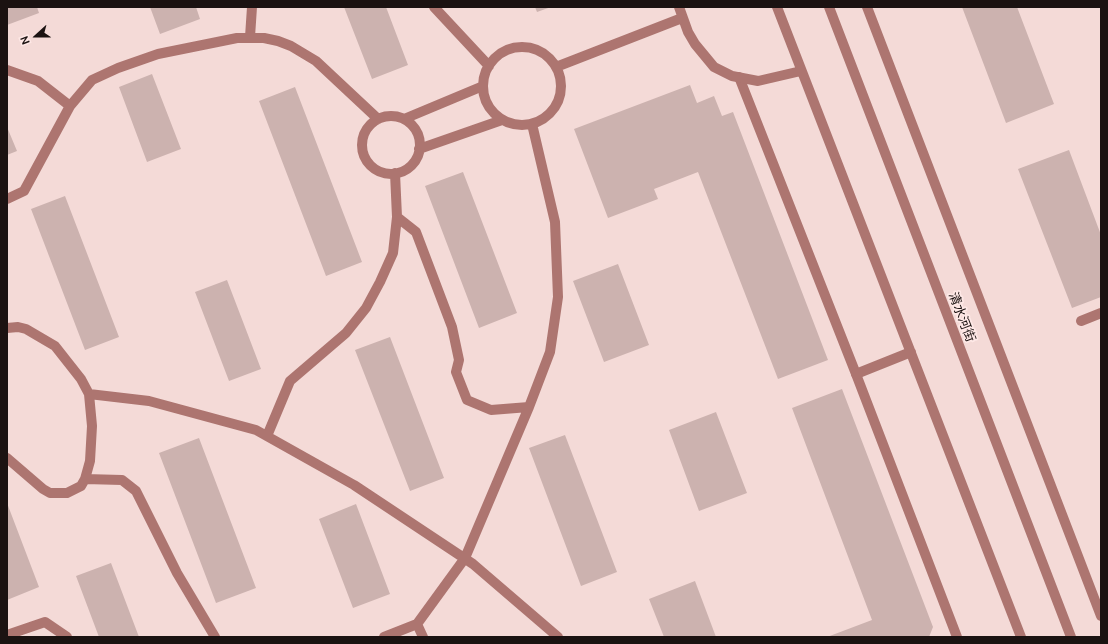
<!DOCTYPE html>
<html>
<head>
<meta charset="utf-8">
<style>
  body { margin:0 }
  #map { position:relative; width:1108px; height:644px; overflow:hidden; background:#f4dad7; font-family:Ubuntu,sans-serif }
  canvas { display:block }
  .frame { position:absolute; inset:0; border:8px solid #1b1211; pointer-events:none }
  .north { position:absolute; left:16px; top:16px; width:40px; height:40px; -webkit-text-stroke:3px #fee8e6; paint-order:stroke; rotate:249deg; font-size:11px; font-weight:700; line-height:16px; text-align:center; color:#1b1211 }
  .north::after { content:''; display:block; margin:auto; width:14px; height:18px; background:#1b1211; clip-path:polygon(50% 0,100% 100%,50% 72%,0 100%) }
</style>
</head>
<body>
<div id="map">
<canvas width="1108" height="644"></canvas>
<div class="frame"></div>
<div class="north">N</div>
</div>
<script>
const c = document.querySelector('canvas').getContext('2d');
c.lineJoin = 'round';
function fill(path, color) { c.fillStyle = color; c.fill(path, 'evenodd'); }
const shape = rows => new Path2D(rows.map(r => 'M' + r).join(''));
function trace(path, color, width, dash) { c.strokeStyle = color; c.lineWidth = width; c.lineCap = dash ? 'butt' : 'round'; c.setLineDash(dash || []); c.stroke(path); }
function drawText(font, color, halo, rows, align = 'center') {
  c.font = font + ' Ubuntu,"Noto Sans SC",sans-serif'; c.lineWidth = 3.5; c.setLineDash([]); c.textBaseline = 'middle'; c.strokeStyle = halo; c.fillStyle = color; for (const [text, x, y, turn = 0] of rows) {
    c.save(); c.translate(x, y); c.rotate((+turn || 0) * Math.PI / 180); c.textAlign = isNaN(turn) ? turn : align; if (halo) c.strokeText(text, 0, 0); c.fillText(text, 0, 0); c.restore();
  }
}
fill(shape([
  [7,7,37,7,39,13,7,25],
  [150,7,196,7,200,19,160,34],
  [344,7,386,7,408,65,372,79],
  [535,7,551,7,537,12],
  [962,7,1017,7,1054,104,1006,123],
  [152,74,181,149,147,162,119,87],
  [690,85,697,103,714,96,722,116,733,112,828,360,778,379,698,172,654,189,658,199,608,218,574,129],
  [295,87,362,262,326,276,259,101],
  [7,127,17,151,7,155],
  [1069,150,1101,235,1101,297,1072,308,1018,169],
  [463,172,517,313,479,328,425,186],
  [65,196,119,337,85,350,31,209],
  [618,264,649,345,604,362,573,281],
  [227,280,261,369,229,381,195,292],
  [390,337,444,478,410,491,355,350],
  [842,389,933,627,929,637,827,637,872,620,792,408],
  [716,412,747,493,699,511,669,430],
  [565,435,617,572,581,586,529,448],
  [199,438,256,588,216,603,159,453],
  [7,503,39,587,7,600],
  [356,504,390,594,353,608,319,519],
  [111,563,139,637,99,637,76,576],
  [695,581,716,637,664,637,649,599]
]), '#ccb2af');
trace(shape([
  [739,77,856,374,957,637],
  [1081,321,1101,313]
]), '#ad7570', 10);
trace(shape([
  [434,7,489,66],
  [679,7,688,32,695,44,714,67,732,76,758,81,801,71],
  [777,7,1021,637],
  [867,7,1101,616],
  [250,37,252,7],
  '483 86a39 39 0 1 1 78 0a39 39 0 1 1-78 0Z',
  [556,67,682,18],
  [7,70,38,81,70,106],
  '362 145a29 29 0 1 1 58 0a29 29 0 1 1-58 0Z',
  [404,119,483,86],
  [419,149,502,120],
  [7,199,24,191,70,106,92,80,118,68,158,54,237,38,264,38,278,41,291,46,316,61,378,119],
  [397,217,416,232,452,327,459,360,456,372,467,400,491,410,529,407],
  [7,328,18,327,26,329,55,346,81,379,89,394,92,426,90,461,85,479,81,486,67,493,50,493,43,489,7,458],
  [856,374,911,352],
  [89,394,149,401,256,430,354,485,473,564,558,637],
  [267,436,290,381,346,333,366,308,380,282,393,253,397,217,395,173],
  [85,479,122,480,136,491,177,573,215,637],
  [417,624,423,637],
  [7,635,45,622,67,637],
  [384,637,417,624,465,558,529,407,550,352,558,297,555,222,532,124]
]), '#ad7570', 10);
trace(shape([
  [829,7,1071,637]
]), '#ad7570', 10);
drawText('13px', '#1b1211', '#fee8e6', [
  ["清水河街",962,317,69]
]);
</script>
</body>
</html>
